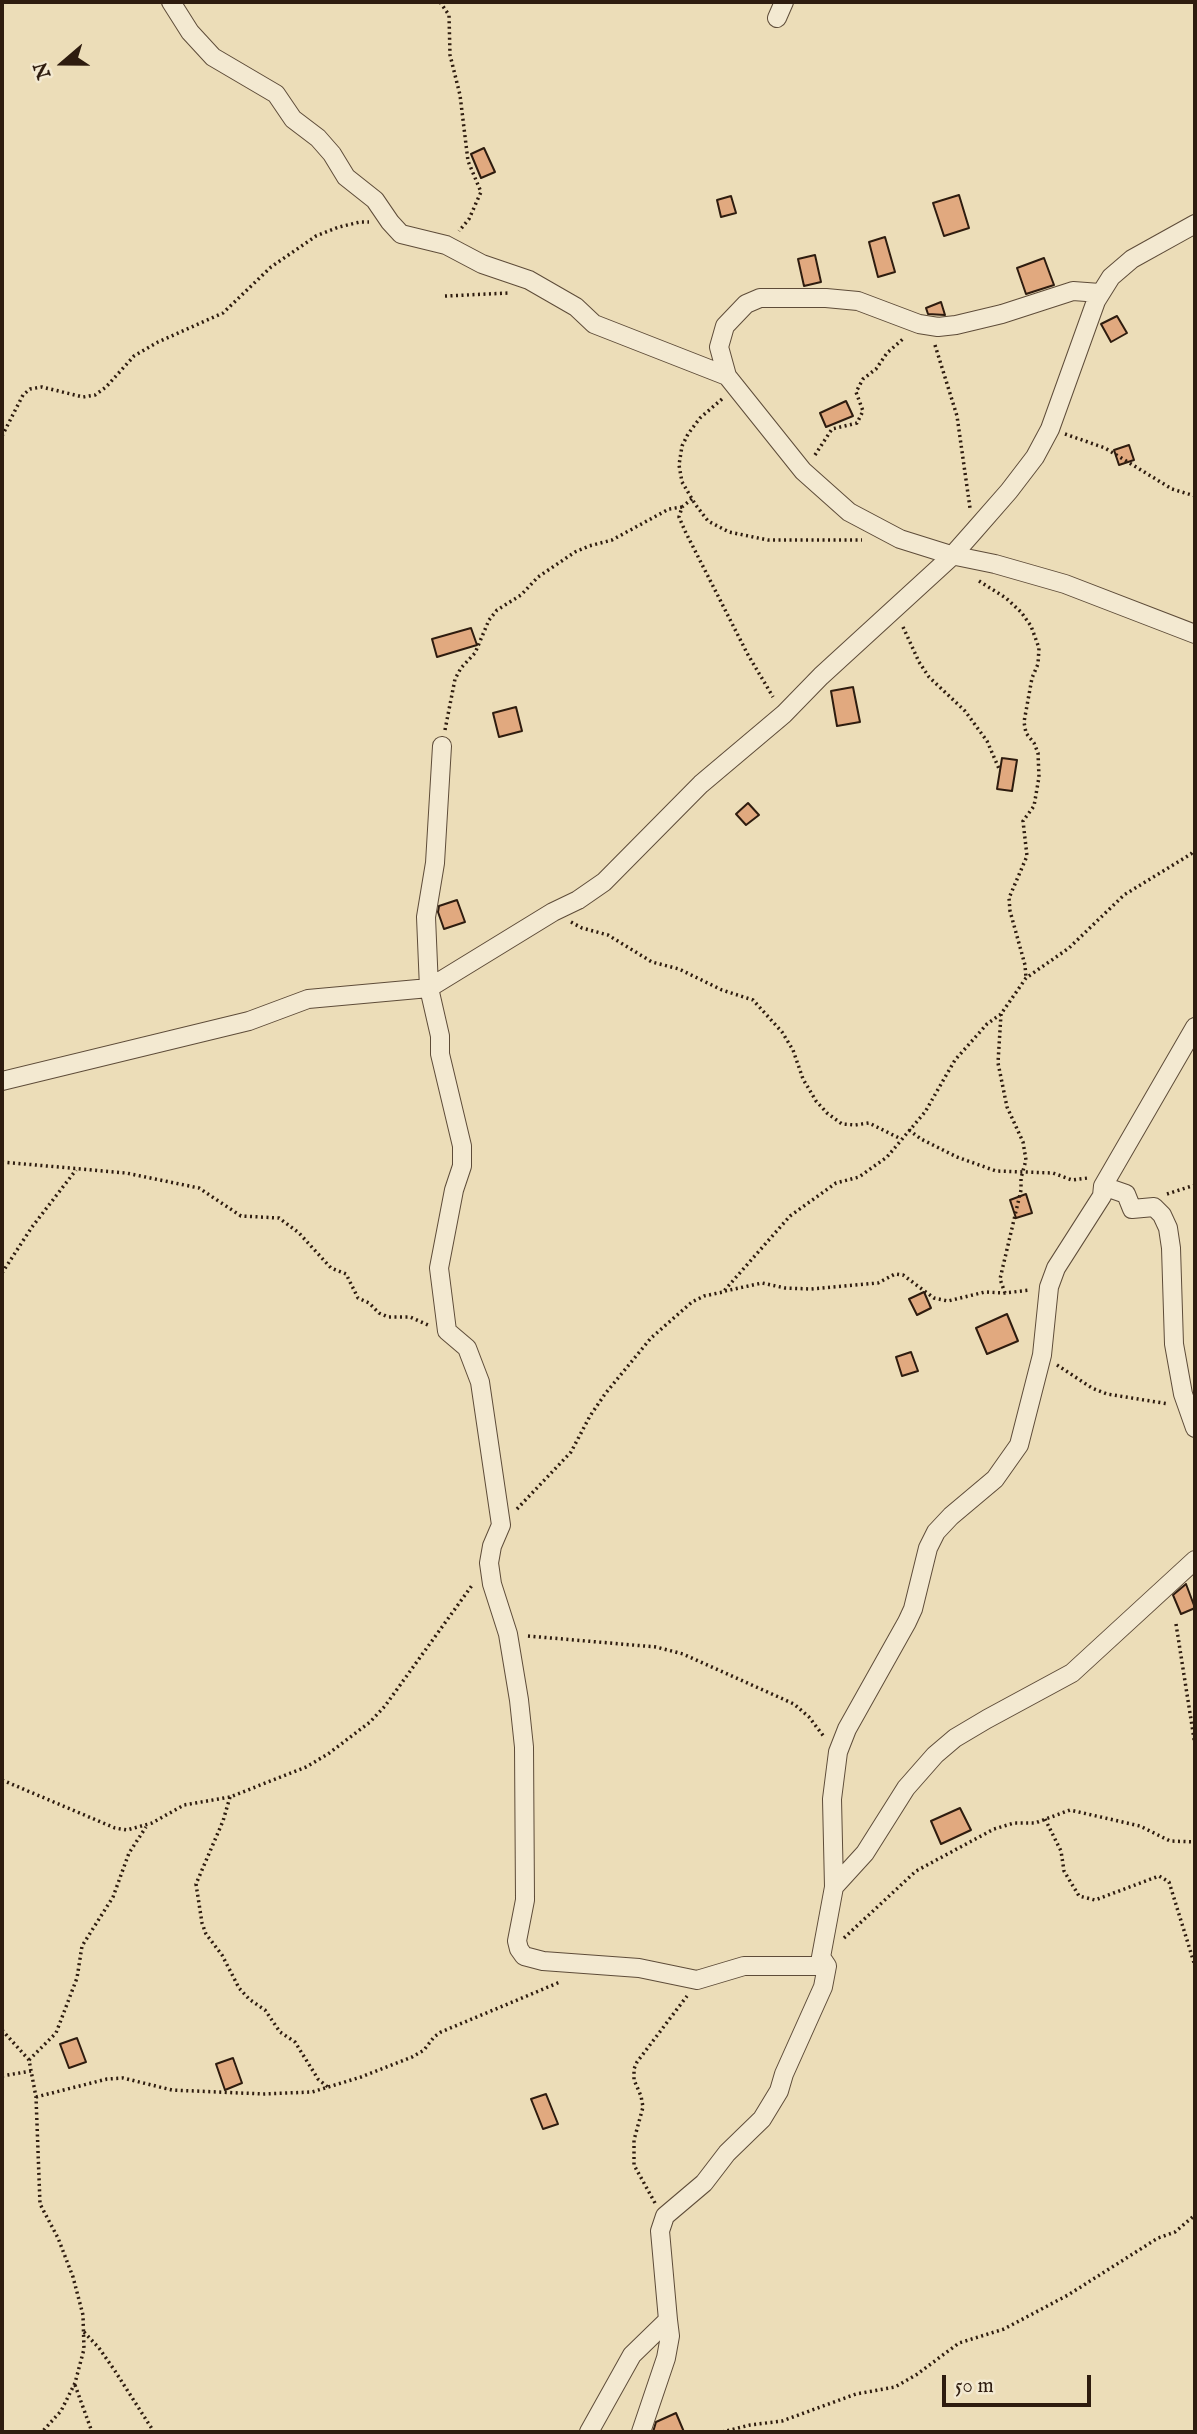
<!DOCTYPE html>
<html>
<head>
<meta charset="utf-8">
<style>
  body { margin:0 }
  #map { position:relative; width:1197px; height:2434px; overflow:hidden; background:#ecddb8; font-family:"IM FELL English",serif }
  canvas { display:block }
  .frame { position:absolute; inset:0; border:4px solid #2e1c0f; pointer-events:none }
  .north { position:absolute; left:28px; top:28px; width:70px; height:70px; -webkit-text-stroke:5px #f3e9d1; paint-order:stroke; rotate:250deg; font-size:19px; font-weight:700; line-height:28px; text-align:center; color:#2e1c0f }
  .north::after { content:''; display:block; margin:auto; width:24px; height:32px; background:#2e1c0f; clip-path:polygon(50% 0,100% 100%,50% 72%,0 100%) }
  .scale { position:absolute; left:942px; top:2375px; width:149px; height:32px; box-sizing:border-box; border:4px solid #2e1c0f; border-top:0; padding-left:9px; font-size:21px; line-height:24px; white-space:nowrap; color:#2e1c0f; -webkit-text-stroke:5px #f3e9d1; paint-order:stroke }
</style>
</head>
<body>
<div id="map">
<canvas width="1197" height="2434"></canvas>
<div class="frame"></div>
<div class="north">N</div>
<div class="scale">50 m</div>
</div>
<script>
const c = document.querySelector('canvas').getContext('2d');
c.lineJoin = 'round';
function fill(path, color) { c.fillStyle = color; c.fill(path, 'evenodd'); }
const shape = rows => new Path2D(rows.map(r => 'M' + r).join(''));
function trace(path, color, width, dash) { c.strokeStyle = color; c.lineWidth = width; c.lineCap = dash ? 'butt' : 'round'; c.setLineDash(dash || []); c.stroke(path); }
const building = shape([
  [484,148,495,172,481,178,471,154,484,148],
  [959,195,969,228,944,236,933,203,959,195],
  [731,196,736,213,721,217,717,200,731,196],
  [885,237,895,272,878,277,869,242,885,237],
  [815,255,821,282,804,286,798,259,815,255],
  [1044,258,1054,285,1026,294,1017,268,1044,258],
  [941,302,945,315,928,314,926,308,941,302],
  [1117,316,1127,333,1111,342,1101,324,1117,316],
  [846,401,853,416,826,427,820,413,846,401],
  [1129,445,1134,460,1119,465,1114,450,1129,445],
  [471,628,477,645,437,657,432,639,471,628],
  [853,687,860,722,837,726,831,691,853,687],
  [516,707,522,731,499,737,493,713,516,707],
  [1002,758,1017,760,1012,791,997,789,1002,758],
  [748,803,759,815,746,825,736,814,748,803],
  [457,900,465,922,444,929,438,912,439,906,457,900],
  [1026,1194,1032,1213,1016,1218,1010,1200,1026,1194],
  [924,1292,931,1308,917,1315,909,1299,924,1292],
  [1007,1314,1018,1341,987,1354,976,1328,1007,1314],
  [911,1352,918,1371,902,1376,896,1357,911,1352],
  [1186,1584,1195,1608,1181,1614,1173,1595,1186,1584],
  [960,1808,971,1830,941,1844,931,1821,960,1808],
  [77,2038,86,2062,69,2068,60,2044,77,2038],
  [233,2058,242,2083,225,2090,216,2064,233,2058],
  [546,2094,558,2124,543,2129,531,2099,546,2094],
  [676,2413,684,2432,653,2432,656,2422,676,2413]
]);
fill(building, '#e1a97f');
trace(building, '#2e1c0f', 2);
const minor = shape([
  [171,2,190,32,213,57,276,94,293,119,318,138,332,154,346,177,375,200,390,222,401,234,446,245,482,264,529,280,576,307,594,324,727,376,803,471,849,512,900,539,951,555,995,564,1065,584,1195,634],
  [777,18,784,2],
  [727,376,719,347,725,326,746,304,760,298,826,298,858,301,919,324,938,327,956,325,1002,314,1073,291,1100,293],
  [442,746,435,863,426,917,429,988,440,1036,440,1054,462,1146,462,1166,454,1190,439,1268,447,1331,467,1348,480,1382,501,1525,492,1546,489,1563,492,1584,508,1634,519,1700,524,1747,525,1900,517,1941,519,1949,524,1956,543,1961,639,1968,697,1980,744,1966,827,1966],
  [2,1081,249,1021,308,999,429,988,553,912,578,900,604,882,701,784,784,714,821,676,951,557,974,531,1009,491,1035,457,1050,429,1096,301,1111,277,1132,259,1195,224],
  [1103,1186,1126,1194,1132,1209,1154,1207,1162,1215,1168,1228,1171,1248,1174,1344,1183,1394,1195,1428],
  [834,1887,865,1853,906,1788,935,1755,955,1738,987,1719,1072,1673,1195,1560],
  [589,2432,632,2355,668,2320,660,2231,665,2216,704,2183,727,2153,762,2119,779,2091,784,2074,823,1987,827,1966,821,1957,834,1887,832,1799,838,1752,847,1729,907,1622,913,1609,928,1548,936,1532,951,1516,995,1479,1019,1445,1042,1355,1049,1287,1056,1268,1102,1196,1103,1186,1195,1027],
  [641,2432,666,2358,670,2336,668,2320]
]);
trace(minor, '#5e4c39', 20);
trace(shape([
  [440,2,449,15,450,55,460,95,468,161,481,192,469,219,459,231],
  [445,296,509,293],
  [935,345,957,416,970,508],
  [722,399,700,418,688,434,682,446,679,465,682,482,695,504,708,521,729,532,768,540,862,540],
  [1065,434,1105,448,1172,489,1195,496],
  [2,436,23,395,30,389,42,387,83,397,95,395,106,387,134,356,158,342,223,313,271,267,316,236,339,227,360,222,369,222],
  [815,455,832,429,857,423,863,411,856,392,863,379,876,369,887,353,904,338],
  [692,499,682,507,679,517,685,531,747,653,773,697],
  [979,581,1006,598,1021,612,1031,626,1039,648,1038,664,1032,678,1024,722,1026,733,1034,743,1038,753,1039,777,1034,806,1023,821,1027,856,1009,898,1010,911,1025,965,1026,978],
  [903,627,919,662,929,677,965,711,987,741,1000,771],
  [445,730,455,679,461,668,475,653,489,620,497,610,521,595,538,577,575,552,589,546,612,540,669,509,682,507],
  [571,922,582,928,608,935,652,962,679,969,722,990,753,1000,782,1032,793,1050,803,1079,816,1101,827,1113,842,1124,855,1125,869,1123,901,1139],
  [1001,1014,998,1063,1007,1107,1023,1142,1026,1160,1021,1178,1021,1190,1000,1279,1005,1293],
  [909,1130,921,1139,957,1157,996,1171,1053,1173,1072,1180,1088,1178],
  [2,1162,126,1173,199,1188,241,1216,279,1218,299,1233,331,1268,346,1274,358,1298,369,1303,379,1313,388,1317,410,1317,428,1325],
  [1167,1194,1195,1185],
  [2,1273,32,1227,76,1170],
  [725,1291,762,1283,785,1288,811,1289,878,1283,895,1274,903,1275,934,1298,948,1301,985,1292,1005,1293,1030,1290],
  [1057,1365,1092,1388,1107,1394,1169,1404],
  [517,1509,571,1452,590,1416,605,1394,651,1338,692,1302,704,1296,723,1292,790,1216,836,1183,859,1177,887,1157,925,1112,955,1060,987,1024,1001,1014,1026,978,1069,948,1124,895,1191,854,1195,849],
  [1176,1624,1195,1745],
  [528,1636,656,1647,683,1654,794,1704,809,1717,825,1738],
  [2,1780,115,1828,127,1830,152,1823,184,1805,230,1797,306,1767,328,1754,370,1722,385,1706,473,1584],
  [230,1797,223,1821,196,1884,202,1923,206,1934,222,1955,239,1988,249,1999,265,2010,280,2032,295,2042,318,2079,329,2088],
  [1045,1819,1061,1851,1064,1871,1079,1896,1095,1900,1159,1876,1169,1882,1195,1966],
  [844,1938,916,1871,994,1829,1014,1823,1035,1823,1070,1810,1140,1826,1170,1841,1195,1842],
  [2,2030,29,2060,36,2097,40,2204,58,2238,73,2277,83,2315,84,2349,75,2383,61,2411,42,2432],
  [29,2060,56,2033,77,1978,82,1946,113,1897,129,1853,146,1827],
  [2,2076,31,2071],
  [36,2097,107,2079,123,2078,172,2090,263,2094,312,2092,361,2077,412,2057,424,2050,434,2037,441,2032,560,1982],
  [655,2203,634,2165,634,2140,643,2107,641,2096,634,2080,634,2069,637,2062,687,1996],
  [84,2332,99,2348,115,2371,154,2432],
  [75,2385,92,2432],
  [722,2432,750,2425,782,2421,856,2394,895,2387,916,2375,959,2343,1004,2329,1068,2295,1158,2238,1175,2232,1195,2215]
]), '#2e1c0f', 3.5, [2, 3.5]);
trace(minor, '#f3e9d1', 18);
</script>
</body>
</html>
